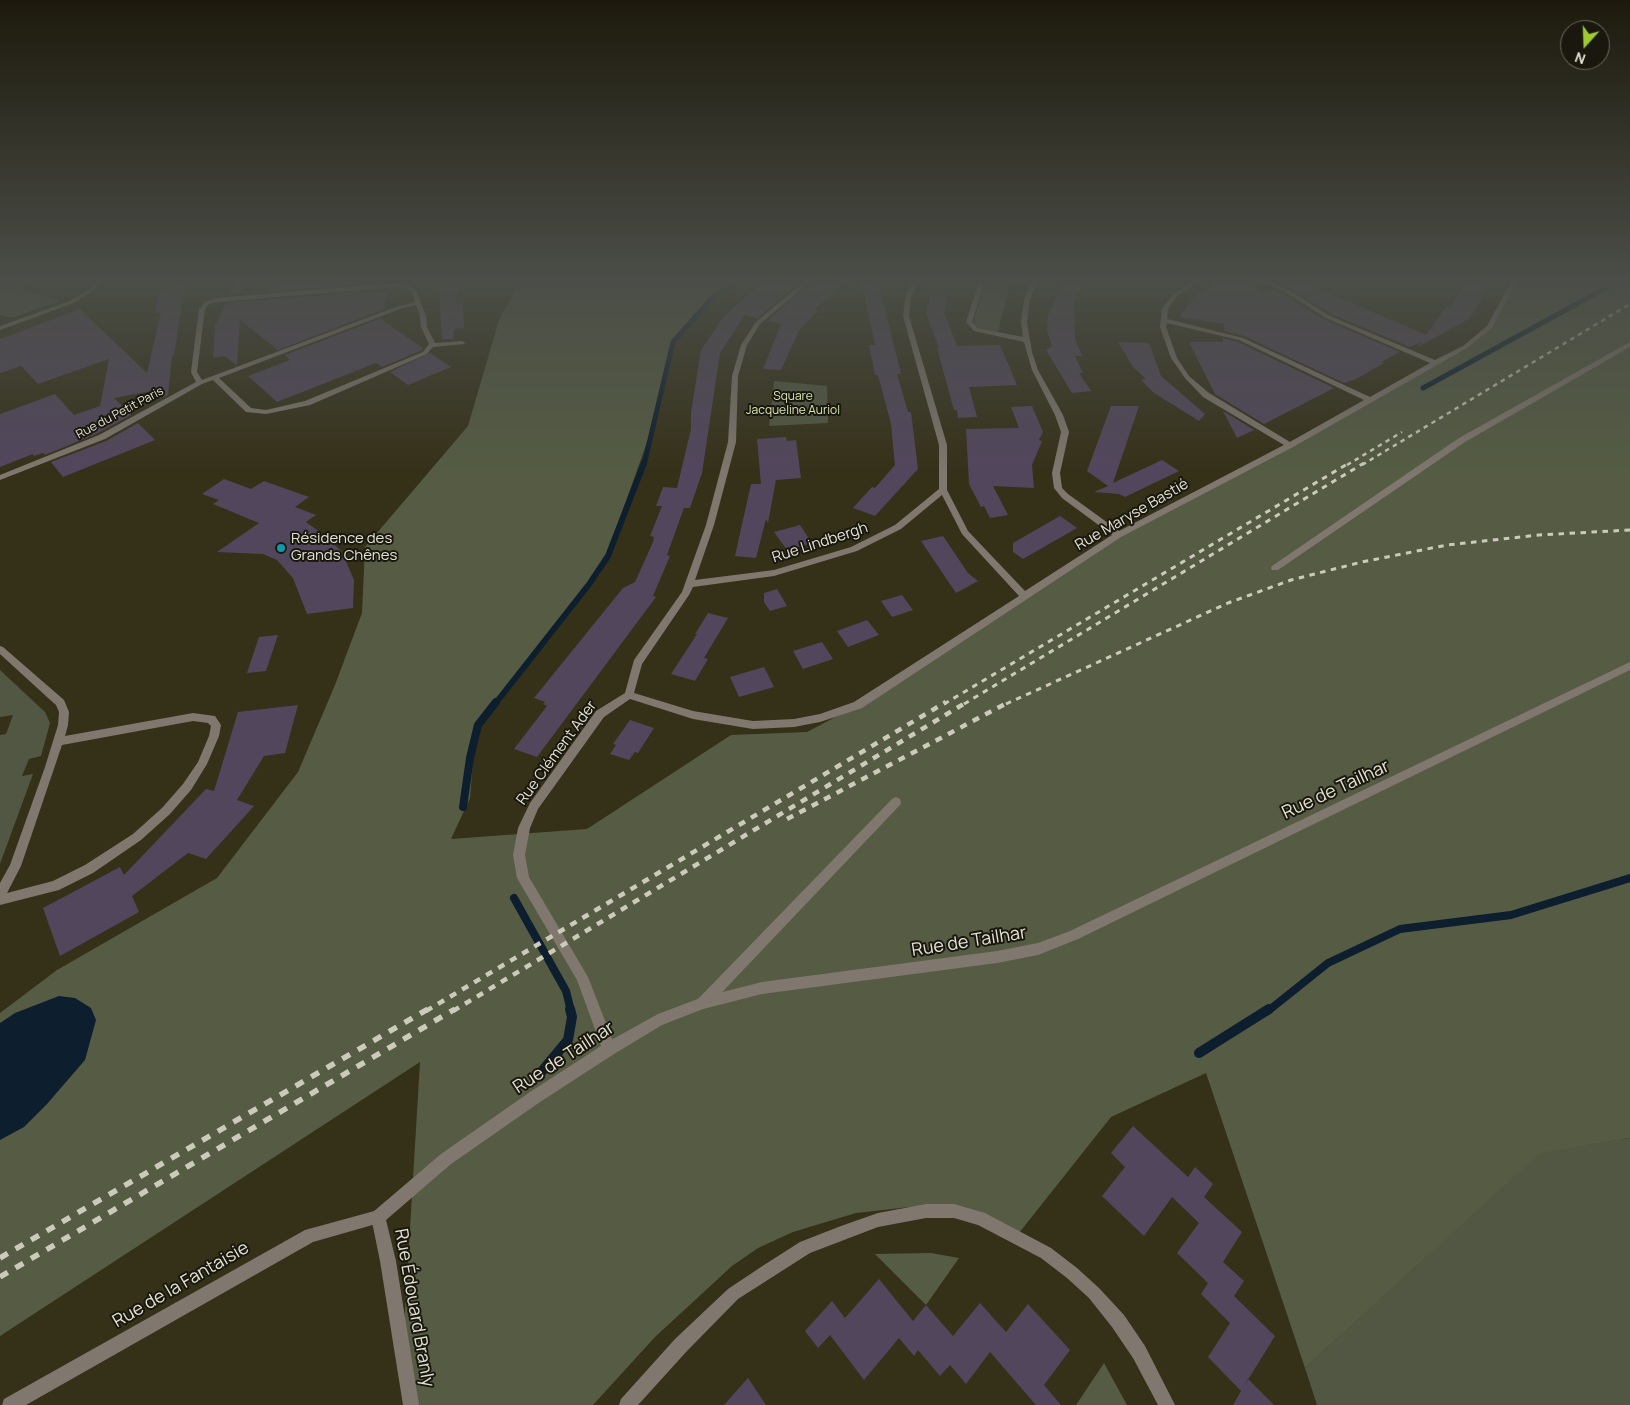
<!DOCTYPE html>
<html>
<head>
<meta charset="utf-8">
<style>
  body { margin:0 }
  #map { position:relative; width:1630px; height:1405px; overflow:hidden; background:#353018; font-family:Manrope,sans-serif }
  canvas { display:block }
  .north { position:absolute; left:1560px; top:20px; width:50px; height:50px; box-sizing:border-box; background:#1a180e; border:1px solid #6a685d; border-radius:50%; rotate:200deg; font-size:14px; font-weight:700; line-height:20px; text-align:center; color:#e3e1d3 }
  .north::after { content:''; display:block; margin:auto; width:18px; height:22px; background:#9eca2f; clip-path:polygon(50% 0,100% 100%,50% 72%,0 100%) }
</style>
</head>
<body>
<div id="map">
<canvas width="1630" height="1405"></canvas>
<div class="north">N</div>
</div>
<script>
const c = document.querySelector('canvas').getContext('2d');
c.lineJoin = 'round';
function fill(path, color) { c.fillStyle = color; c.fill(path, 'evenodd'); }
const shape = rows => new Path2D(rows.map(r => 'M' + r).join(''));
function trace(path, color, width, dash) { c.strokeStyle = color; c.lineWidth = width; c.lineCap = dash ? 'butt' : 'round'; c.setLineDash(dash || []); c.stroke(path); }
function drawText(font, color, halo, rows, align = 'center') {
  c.font = font + ' Manrope,sans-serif'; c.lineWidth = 4; c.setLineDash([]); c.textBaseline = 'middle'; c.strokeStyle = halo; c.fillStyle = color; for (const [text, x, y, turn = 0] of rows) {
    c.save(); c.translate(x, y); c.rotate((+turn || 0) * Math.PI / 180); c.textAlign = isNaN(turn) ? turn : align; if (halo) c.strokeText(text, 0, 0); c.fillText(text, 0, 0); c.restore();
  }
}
fill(shape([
  [0,278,33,278,22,290,60,301,11,318,0,315],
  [987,281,1010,284,998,332,979,328,974,324,975,315],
  [774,381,827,386,828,423,769,426],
  [0,670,45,712,50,723,41,756,29,759,22,776,33,774,0,864,0,735,6,734,13,715,0,717],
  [1630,1138,1630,1405,1317,1405,1305,1368,1540,1152]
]), '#515742');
fill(shape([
  [522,278,737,278,712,296,671,347,656,417,600,574,501,695,475,734,470,798,451,839,587,829,731,735,807,732,858,705,1118,535,1465,347,1490,327,1516,278,1630,278,1630,1138,1540,1153,1305,1368,1206,1073,1111,1117,1019,1233,910,1207,856,1213,793,1232,758,1248,732,1266,655,1337,593,1405,411,1405,402,1361,420,1062,0,1336,0,1013,57,970,217,878,298,772,335,685,362,613,365,547,468,426,499,320],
  [931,1253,959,1258,926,1305,875,1254],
  [1104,1363,1127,1405,1076,1405]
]), '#555c43');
fill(shape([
  [59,996,75,998,91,1008,96,1020,85,1060,47,1104,24,1127,0,1140,0,1023,15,1013]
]), '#0d1e2f');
trace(shape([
  [1423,388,1624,278],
  [644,465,673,342,710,300,737,278]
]), '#0d1e2f', 5);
trace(shape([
  [495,704,590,583,608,556,644,463]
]), '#0d1e2f', 6);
trace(shape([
  [463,807,470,758,478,725,496,702],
  [514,898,566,991,571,1011],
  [1268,1011,1328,963,1400,929,1511,915,1630,878]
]), '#0d1e2f', 8);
trace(shape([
  [1199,1053,1269,1009],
  [543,1070,568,1040,572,1017,570,1009]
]), '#0d1e2f', 10);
fill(shape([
  [237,278,243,278,242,290,248,293,229,295],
  [276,278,347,278,352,285,270,292],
  [768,278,805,278,758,318,745,315,720,353,702,473,690,508,684,508,667,555,670,556,653,596,656,597,537,757,514,749,547,706,543,704,545,702,534,698,623,588,635,582,653,542,654,537,650,536,662,506,656,506,663,487,677,488,691,429,691,412,701,350,724,316],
  [817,278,851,278,814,310,818,311,800,329,781,370,763,369,781,324,767,321],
  [861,278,877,278,901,374,897,374,908,412,911,412,918,469,875,516,853,508,872,487,875,488,895,465,891,424,878,375,875,375,869,345,875,345],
  [1066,278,1085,278,1074,302,1075,339,1082,356,1075,356,1083,373,1079,373,1091,391,1072,393,1046,350,1052,346,1047,330,1048,315],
  [1228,278,1266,293,1275,290,1282,293,1325,320,1400,352,1381,362,1384,363,1356,379,1344,383,1244,336,1224,331,1224,324,1179,317,1197,294],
  [1468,278,1490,282,1480,297,1483,298,1469,319,1416,348,1421,342,1410,347,1331,314,1286,286,1301,281,1426,335,1447,306,1451,307],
  [185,282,174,355,172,356,168,395,164,397,157,390,114,398,131,415,98,433,45,455,43,453,34,456,33,454,0,467,0,414,55,394,74,415,100,406,109,359,38,384,21,366,0,373,0,339,80,309,147,373,161,312,155,313,159,292],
  [458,285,456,304,463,303,464,328,454,329,453,339,442,339,439,287],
  [357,292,359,294,388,292,384,309,278,350,240,320,237,365,224,356,213,358,215,326,226,303,261,300,265,302,266,300],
  [930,296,948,297,944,313,957,346,1000,345,1017,385,969,387,977,417,958,418,957,410,954,410,937,348,939,348,926,313],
  [382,318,382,320,423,348,422,350,382,367,376,363,277,402,248,376,290,360,285,355],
  [1223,338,1238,342,1334,388,1264,424,1215,394,1189,342,1223,342],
  [1118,342,1149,343,1161,376,1205,414,1199,421,1154,393,1141,380,1146,379,1133,367],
  [430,353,451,367,408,385,390,372],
  [1032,406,1043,432,1039,440,1042,441,1032,465,1034,488,993,486,1008,515,990,518,984,506,981,507,969,484,966,429,1019,428,1011,407],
  [1111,406,1139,406,1113,483,1162,460,1179,471,1125,497,1119,494,1094,492,1108,486,1087,471],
  [1223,411,1254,430,1237,438],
  [138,423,155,440,63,477,51,462,106,441],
  [786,437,787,441,796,440,801,478,776,480,768,523,766,519,756,558,735,556,751,484,761,484,757,439],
  [224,479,251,489,264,481,309,497,295,507,316,515,306,522,328,538,342,552,354,580,353,608,307,614,293,578,277,560,263,554,217,552,259,523,213,504,219,500,202,494],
  [1060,516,1077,528,1023,559,1013,552,1013,543],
  [800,525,812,543,787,550,774,532],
  [943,536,968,573,978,581,956,593,921,541],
  [777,589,787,606,770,611,764,602,764,593],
  [902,595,913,610,892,617,881,601],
  [708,613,728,618,704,658,708,659,695,681,671,674,697,634,695,634],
  [867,620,879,635,848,647,837,631],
  [278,635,266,671,247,673,259,637],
  [822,642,833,659,803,669,793,651],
  [764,667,774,687,739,697,730,677],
  [298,705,285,753,264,756,237,800,254,806,206,859,188,853,132,896,139,912,60,956,43,908,120,867,124,875,206,789,214,791,238,712],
  [630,720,654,728,638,753,635,752,629,760,610,754,616,745,613,744],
  [1133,1126,1188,1177,1195,1167,1213,1184,1204,1197,1242,1232,1223,1262,1244,1281,1234,1296,1275,1336,1241,1391,1208,1357,1230,1323,1201,1294,1208,1283,1177,1253,1199,1223,1172,1197,1144,1236,1102,1196,1125,1167,1111,1153],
  [879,1279,913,1321,926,1305,953,1336,980,1303,1006,1332,1028,1304,1070,1350,1044,1385,1061,1405,1036,1405,990,1352,966,1384,950,1365,940,1376,918,1350,914,1356,899,1338,864,1380,830,1335,818,1348,805,1331,832,1301,845,1318],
  [748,1378,766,1405,724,1405],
  [1248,1379,1274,1405,1233,1405]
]), '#52465d');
fill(shape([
  [1630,342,1630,347,1465,442,1278,570,1272,570,1271,568,1272,566,1459,438,1630,342],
  [896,797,900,799,901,802,900,805,708,1007,703,1009,698,1007,697,1003,698,999,892,799,896,797]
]), '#80786e');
fill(shape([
  [99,278,105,278,93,291,74,303,0,330,0,326,70,301,89,289,99,278],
  [508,278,515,278,519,283,514,284,508,278],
  [808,278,815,278,760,324,747,345,738,376,736,442,714,525,695,580,774,570,851,547,895,525,939,489,939,445,903,316,905,297,915,278,921,278,911,297,909,316,947,445,947,490,968,531,1025,591,1112,535,1062,498,1054,488,1052,473,1061,432,1055,415,1032,370,1024,342,974,331,966,322,979,281,993,278,1007,278,1031,281,1032,278,1038,278,1030,300,1027,322,1032,352,1038,370,1063,415,1069,432,1060,473,1062,488,1068,494,1119,531,1284,445,1203,397,1185,378,1171,358,1160,327,1162,309,1173,294,1197,278,1204,278,1177,296,1168,309,1167,319,1243,338,1370,397,1430,363,1326,318,1283,291,1251,278,1260,278,1287,289,1330,316,1435,360,1463,346,1487,326,1513,278,1519,278,1492,328,1467,348,1293,447,1121,537,862,708,820,722,794,727,753,729,693,719,630,699,604,717,538,809,530,828,525,855,529,877,588,977,616,1049,614,1054,609,1056,604,1054,577,980,517,878,513,855,518,828,530,803,596,711,625,693,634,660,682,592,706,525,728,442,732,376,741,345,756,322,808,278],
  [999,281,1030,285,1024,300,1021,322,1023,337,978,328,972,322,984,283,999,281],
  [1167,323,1239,340,1364,400,1290,442,1209,393,1189,376,1177,358,1166,327,1167,323],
  [942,495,962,534,1019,596,854,702,820,714,794,719,753,721,693,711,634,693,642,664,689,595,693,587,774,576,857,551,901,529,942,495],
  [395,283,408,285,416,290,426,316,427,327,435,343,462,341,465,343,464,344,433,347,427,354,310,405,266,414,246,412,213,380,202,384,105,439,0,480,0,475,99,435,196,382,191,372,199,309,205,302,216,298,395,283],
  [395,287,405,288,411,291,415,302,396,307,202,380,197,372,205,309,209,304,217,302,395,287],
  [416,305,420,316,421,327,429,344,423,352,305,401,266,410,251,408,219,378,400,309,416,305],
  [0,646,3,647,64,700,69,712,68,725,65,736,193,713,215,716,221,725,219,736,207,764,191,790,170,814,141,840,93,873,59,890,0,905,0,883,10,865,45,767,58,725,59,712,56,705,47,697,0,654,0,646],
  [193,721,208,723,211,726,209,736,198,762,183,784,162,808,133,834,85,865,53,881,7,893,21,866,62,745,193,721],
  [926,1204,954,1204,985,1213,1051,1248,1077,1268,1099,1288,1124,1315,1145,1346,1175,1405,1158,1405,1133,1358,1112,1327,1089,1298,1067,1278,1041,1258,978,1225,954,1218,926,1218,878,1227,810,1253,738,1299,687,1351,638,1405,619,1405,621,1399,675,1339,728,1289,764,1265,800,1242,841,1226,878,1213,926,1204],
  [378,1210,383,1212,385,1217,383,1222,313,1242,26,1405,2,1405,4,1399,305,1230,378,1210]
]), '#80786e');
fill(shape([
  [1630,662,1630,670,1078,939,1038,955,997,963,762,994,703,1009,662,1025,614,1054,540,1102,451,1164,386,1220,396,1261,419,1405,403,1405,380,1261,371,1217,373,1212,441,1154,530,1092,604,1044,658,1014,703,997,762,982,997,951,1038,943,1070,931,1630,662]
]), '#80786e');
trace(shape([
  [1347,465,1402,432],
  [1362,465,1630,304]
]), '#cccaba', 2.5, [4.5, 4.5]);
trace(shape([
  [944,704,1349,463],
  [964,704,1364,463],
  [1006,704,1228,603,1291,580,1362,562,1447,545,1539,535,1630,530]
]), '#cccaba', 3, [5.5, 5.5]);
trace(shape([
  [787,819,1009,702],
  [426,1011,946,702],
  [453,1011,967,702]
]), '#cccaba', 4.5, [7, 7]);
trace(shape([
  [0,1258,428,1009],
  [0,1277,455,1009]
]), '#cccaba', 5.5, [9, 9]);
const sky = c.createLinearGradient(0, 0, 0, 475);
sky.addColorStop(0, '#1d1a0d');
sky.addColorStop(0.59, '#4b4e48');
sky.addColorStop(1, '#4b4e4800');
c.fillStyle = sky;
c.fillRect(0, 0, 1630, 475);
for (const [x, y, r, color] of [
  [281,548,5,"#0f9aa8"]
]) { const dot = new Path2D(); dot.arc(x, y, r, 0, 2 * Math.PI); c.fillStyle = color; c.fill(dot); trace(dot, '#1a180e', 2); }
drawText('12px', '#d5e6b2', '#1a180e', [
  ["Square",793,397],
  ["Jacqueline Auriol",793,411]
]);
drawText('12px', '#e3e1d3', '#1a180e', [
  ["Rue du Petit Paris",120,413,-28]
]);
drawText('15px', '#e3e1d3', '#1a180e', [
  ["Rue Maryse Bastié",1132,515,-30],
  ["Rue Lindbergh",820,543,-18],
  ["Rue Clément Ader",557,753,-54]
]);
drawText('15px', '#e3e1d3', '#1a180e', [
  ["Résidence des",291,539],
  ["Grands Chênes",291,556]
], 'left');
drawText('18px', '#e3e1d3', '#1a180e', [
  ["Rue de Tailhar",1336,790,-25],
  ["Rue de Tailhar",969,942,-9],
  ["Rue de Tailhar",564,1058,-33],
  ["Rue de la Fantaisie",181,1285,-30],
  ["Rue Édouard Branly",414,1308,80]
]);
</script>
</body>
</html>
